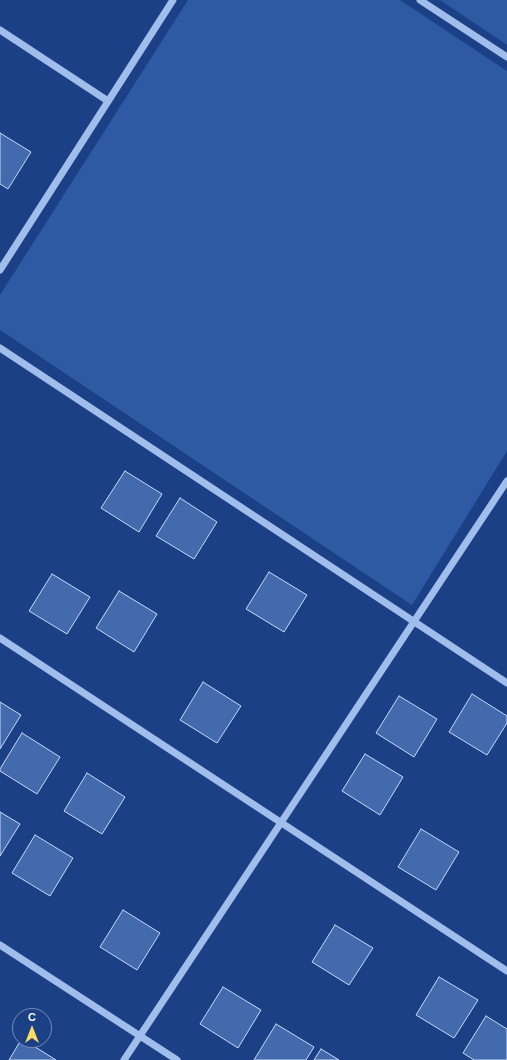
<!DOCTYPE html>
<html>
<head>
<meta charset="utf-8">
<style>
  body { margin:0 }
  #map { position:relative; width:507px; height:1060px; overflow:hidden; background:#1b4085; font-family:"DM Sans",sans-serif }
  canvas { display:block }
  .north { position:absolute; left:12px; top:1008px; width:40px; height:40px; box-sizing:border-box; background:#1b4085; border:1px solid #768cb6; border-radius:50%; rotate:0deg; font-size:11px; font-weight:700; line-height:16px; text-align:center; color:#fff }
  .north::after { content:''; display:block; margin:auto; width:14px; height:18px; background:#fddc5e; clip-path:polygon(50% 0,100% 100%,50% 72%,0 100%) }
</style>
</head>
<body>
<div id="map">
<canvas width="507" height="1060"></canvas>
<div class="north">С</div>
</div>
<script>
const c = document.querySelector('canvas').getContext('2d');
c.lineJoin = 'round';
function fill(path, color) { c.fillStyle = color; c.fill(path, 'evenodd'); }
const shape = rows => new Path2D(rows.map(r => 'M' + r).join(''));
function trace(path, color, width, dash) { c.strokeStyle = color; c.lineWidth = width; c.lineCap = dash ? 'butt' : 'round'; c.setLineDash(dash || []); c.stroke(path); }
fill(shape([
  [188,0,400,0,507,71,507,451,412,605,0,330,0,295],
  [440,0,507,0,507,45]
]), '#2e59a3');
const building = shape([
  [0,133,31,152,8,189,0,184,0,133],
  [125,471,162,494,139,532,101,508,125,471],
  [180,498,217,522,194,559,156,536,180,498],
  [269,572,307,595,284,632,246,609,269,572],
  [52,574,90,597,67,634,29,611,52,574],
  [119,591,157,614,134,652,96,628,119,591],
  [203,682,241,706,217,743,180,720,203,682],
  [472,694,507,716,507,723,487,755,449,732,472,694],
  [399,696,437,719,414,757,376,733,399,696],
  [0,702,21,715,0,749,0,702],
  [22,733,60,757,37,794,0,771,0,769,22,733],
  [365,754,403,777,380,815,342,791,365,754],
  [87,773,125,797,102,834,64,811,87,773],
  [0,812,20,824,0,856,0,812],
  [421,829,459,852,436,890,398,867,421,829],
  [35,835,73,858,50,896,12,873,35,835],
  [123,910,160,933,137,970,100,947,123,910],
  [335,925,373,948,349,985,312,962,335,925],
  [439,977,478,1000,454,1038,416,1015,439,977],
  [223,987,261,1010,238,1048,200,1024,223,987],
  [486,1016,507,1029,507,1060,474,1060,463,1053,486,1016],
  [276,1024,314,1047,306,1060,254,1060,276,1024],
  [21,1040,24,1040,56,1060,9,1060,21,1040],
  [321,1049,339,1060,314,1060,321,1049]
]);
fill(building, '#446aae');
trace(building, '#c6d9f8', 1);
trace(shape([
  [420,0,507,57],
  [0,30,108,101],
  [0,270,173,0],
  [0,348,507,683],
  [0,638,507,971],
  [0,945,177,1060],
  [124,1060,507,481]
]), '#a1bdeb', 7);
</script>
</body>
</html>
